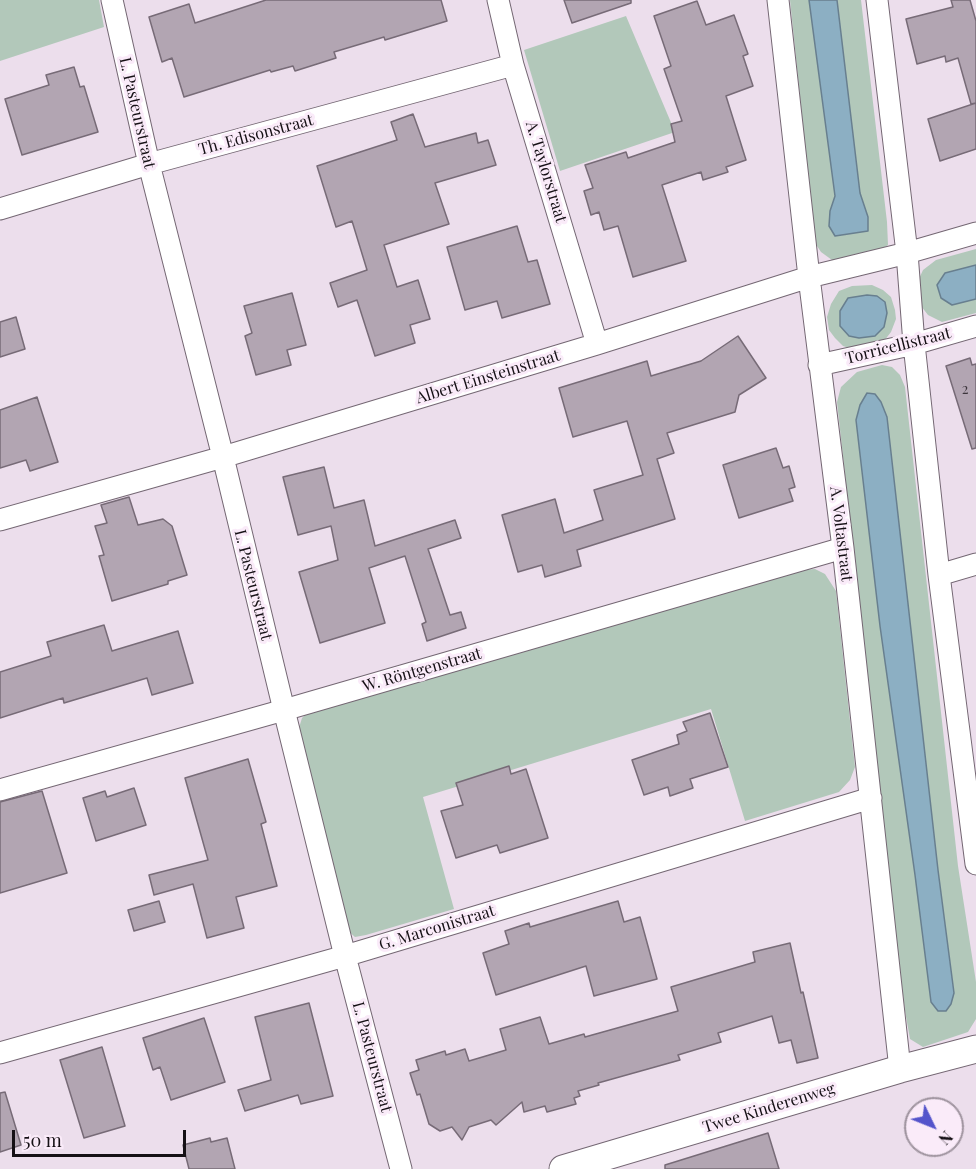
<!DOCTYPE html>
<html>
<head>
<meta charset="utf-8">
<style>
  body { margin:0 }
  #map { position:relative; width:976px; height:1169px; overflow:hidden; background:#ecdeec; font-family:"Playfair Display",serif }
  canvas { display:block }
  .north { position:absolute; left:904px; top:1097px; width:60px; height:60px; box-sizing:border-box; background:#faebf9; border:2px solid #9e939e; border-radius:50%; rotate:133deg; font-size:16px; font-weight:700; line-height:24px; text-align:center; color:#151015 }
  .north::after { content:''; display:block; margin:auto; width:21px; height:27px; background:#5454cb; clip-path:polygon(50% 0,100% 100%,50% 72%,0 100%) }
  .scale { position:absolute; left:12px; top:1130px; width:174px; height:27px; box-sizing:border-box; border:3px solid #151015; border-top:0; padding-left:8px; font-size:18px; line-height:21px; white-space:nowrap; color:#151015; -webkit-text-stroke:4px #faebf9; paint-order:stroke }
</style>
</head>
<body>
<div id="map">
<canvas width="976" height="1169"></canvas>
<div class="north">N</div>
<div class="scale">50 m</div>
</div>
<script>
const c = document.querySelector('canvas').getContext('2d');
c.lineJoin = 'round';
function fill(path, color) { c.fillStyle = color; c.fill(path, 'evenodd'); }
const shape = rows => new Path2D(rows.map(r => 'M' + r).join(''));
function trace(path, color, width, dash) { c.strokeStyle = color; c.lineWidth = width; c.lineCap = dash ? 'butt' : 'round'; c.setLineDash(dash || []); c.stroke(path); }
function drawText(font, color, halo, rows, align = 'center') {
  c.font = font + ' "Playfair Display",serif'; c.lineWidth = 6; c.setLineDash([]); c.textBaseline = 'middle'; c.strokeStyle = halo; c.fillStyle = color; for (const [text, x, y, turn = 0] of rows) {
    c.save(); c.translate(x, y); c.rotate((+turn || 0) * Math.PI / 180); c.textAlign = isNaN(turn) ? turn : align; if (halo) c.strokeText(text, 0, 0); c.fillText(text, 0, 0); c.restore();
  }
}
fill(shape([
  [0,0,99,0,104,27,0,61],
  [790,0,809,0,835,196,830,211,868,217,860,193,837,0,861,0,887,222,888,245,874,255,841,262,832,260,821,252,815,243],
  [626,16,675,132,560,171,524,50],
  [976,249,976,265,945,273,952,305,976,299,976,313,942,322,928,315,921,306,918,281,923,270,936,260],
  [872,285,883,290,891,297,895,310,896,319,891,332,884,341,852,349,843,346,835,338,829,330,827,317,831,304,839,291,852,286],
  [882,365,892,367,900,375,905,387,958,866,976,982,976,1019,968,1032,923,1047,910,1039,905,1011,889,879,837,402,841,387,857,372],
  [881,402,887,417,938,870,954,992,951,1004,931,1002,915,875,880,626,856,420],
  [815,569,825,574,836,591,855,767,850,780,839,792,745,821,711,709,423,797,454,909,366,935,355,937,347,930,298,731,302,718,310,710,801,570]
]), '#b2c8ba');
const water = shape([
  [809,0,837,0,860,193,868,217,868,231,835,236,829,226,830,211,835,196,809,0],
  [976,265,976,299,952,305,941,298,937,285,945,273,976,265],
  [867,295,877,296,885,302,887,313,884,327,875,336,859,338,849,336,840,326,840,311,848,298,867,295],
  [867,393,875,394,881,402,887,417,938,870,954,993,951,1004,946,1011,938,1011,931,1002,915,875,880,626,856,420,860,405,867,393]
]);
fill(water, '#8cafc3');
trace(water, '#687f8f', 1.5);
const building = shape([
  [266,0,441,0,447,21,385,40,384,37,334,52,336,58,295,71,293,66,271,72,270,70,184,97,172,58,162,62,149,17,189,4,195,23,266,0],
  [564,0,631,0,631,3,572,23,564,0],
  [951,0,970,0,976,21,976,103,971,104,958,58,946,62,945,56,917,64,906,19,953,7,951,0],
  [697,1,706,25,734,15,748,54,743,56,753,86,726,96,746,160,726,167,728,172,703,180,701,172,662,185,686,261,633,277,618,226,604,230,599,212,591,215,584,191,593,188,585,165,626,152,628,158,675,142,671,124,682,121,664,69,671,66,654,16,697,1],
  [74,67,80,87,84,86,98,132,22,155,5,99,49,85,46,75,74,67],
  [976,103,976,149,940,161,928,119,976,103],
  [413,114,425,147,476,133,478,143,488,140,496,165,435,183,449,224,384,245,397,287,418,280,430,319,410,325,415,343,375,356,357,300,338,307,330,283,367,270,352,221,336,227,317,166,397,140,391,122,413,114],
  [517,226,528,262,537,260,550,304,502,318,497,301,465,310,447,247,517,226],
  [292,293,306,345,287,350,291,365,256,375,245,336,252,333,244,306,292,293],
  [16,317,25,349,0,357,0,322,16,317],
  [738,336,766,378,739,395,735,412,667,433,674,453,657,459,675,519,577,550,581,566,545,577,542,565,518,572,502,515,555,499,564,533,603,520,594,490,643,475,627,421,573,437,559,388,647,361,651,376,701,361,738,336],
  [970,358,972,365,976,364,976,448,972,449,946,366,970,358],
  [37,397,58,462,30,471,26,460,0,468,0,410,37,397],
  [776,448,783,468,789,466,795,487,789,489,793,501,739,518,723,465,776,448],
  [324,467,334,508,364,500,375,546,455,520,461,538,428,549,450,615,461,612,466,628,427,641,422,624,426,622,405,556,369,568,385,623,320,643,299,572,338,560,331,526,298,535,283,477,324,467],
  [129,497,138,525,163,519,172,526,187,575,168,581,168,584,112,601,99,556,104,555,95,526,107,523,101,505,129,497],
  [104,625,112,651,178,631,193,683,152,695,147,678,64,703,63,698,0,718,0,672,51,656,47,642,104,625],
  [710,713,728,767,690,779,693,788,670,796,668,787,644,795,632,760,679,744,677,735,687,731,683,722,710,713],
  [248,759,266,822,261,824,277,886,236,897,244,928,207,938,193,884,154,895,149,875,208,860,185,778,248,759],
  [509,766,511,774,526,769,548,838,500,853,497,845,456,858,441,811,463,805,456,783,509,766],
  [134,788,146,825,96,841,83,798,105,791,107,797,134,788],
  [42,791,67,873,0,893,0,802,42,791],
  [159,901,165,922,134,931,128,910,159,901],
  [618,901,624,922,640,917,657,979,594,996,586,966,496,995,483,953,509,944,505,931,529,923,530,927,618,901],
  [790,943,801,993,803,992,818,1058,797,1063,791,1040,779,1043,772,1016,718,1033,721,1042,678,1055,680,1060,598,1083,599,1085,578,1091,580,1096,574,1098,576,1104,547,1112,545,1106,524,1112,522,1102,496,1125,491,1120,469,1127,462,1140,452,1127,440,1131,429,1124,420,1094,417,1095,410,1073,419,1070,416,1060,445,1051,446,1055,465,1049,469,1061,506,1050,500,1029,540,1017,549,1044,584,1034,585,1037,678,1011,671,987,755,962,753,952,790,943],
  [309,1003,333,1096,301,1104,298,1095,245,1111,238,1090,271,1080,255,1017,309,1003],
  [204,1018,225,1082,171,1100,160,1067,153,1070,143,1038,204,1018],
  [102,1047,125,1126,84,1138,60,1060,102,1047],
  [5,1092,21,1145,0,1152,0,1093,5,1092],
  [768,1133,779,1169,665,1169,665,1165,768,1133],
  [210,1138,211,1142,227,1138,235,1169,189,1169,183,1145,210,1138]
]);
fill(building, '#b2a5b2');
trace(building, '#776b77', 1.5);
const minor = shape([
  [112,0,149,164,223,457,284,710,345,956,401,1169],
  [498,0,513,65,597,344],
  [778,0,809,277,843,548,900,1069],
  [877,0,907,253,914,344,939,575,976,864],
  [0,209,149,164,513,65],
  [819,365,914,344,976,326],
  [0,520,223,457,597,344,809,277,907,253,976,233],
  [939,575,976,564],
  [0,790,284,710,843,548],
  [0,1053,345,956,871,798]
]);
const tertiary = shape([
  [563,1169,900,1069,976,1049]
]);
trace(minor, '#746773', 23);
trace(tertiary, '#746773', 29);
trace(minor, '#fff', 21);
trace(tertiary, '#fff', 27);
drawText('14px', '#3c353c', null, [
  ["2",965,390]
]);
drawText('16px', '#151015', '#faebf9', [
  ["L. Pasteurstraat",137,113,77],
  ["Th. Edisonstraat",256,135,-15],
  ["A. Taylorstraat",546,172,73],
  ["Torricellistraat",898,346,-14],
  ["Albert Einsteinstraat",488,377,-17],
  ["A. Voltastraat",841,534,83],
  ["L. Pasteurstraat",253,585,76],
  ["W. Röntgenstraat",422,670,-16],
  ["G. Marconistraat",437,928,-17],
  ["L. Pasteurstraat",372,1057,75],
  ["Twee Kinderenweg",769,1108,-17]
]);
</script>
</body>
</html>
